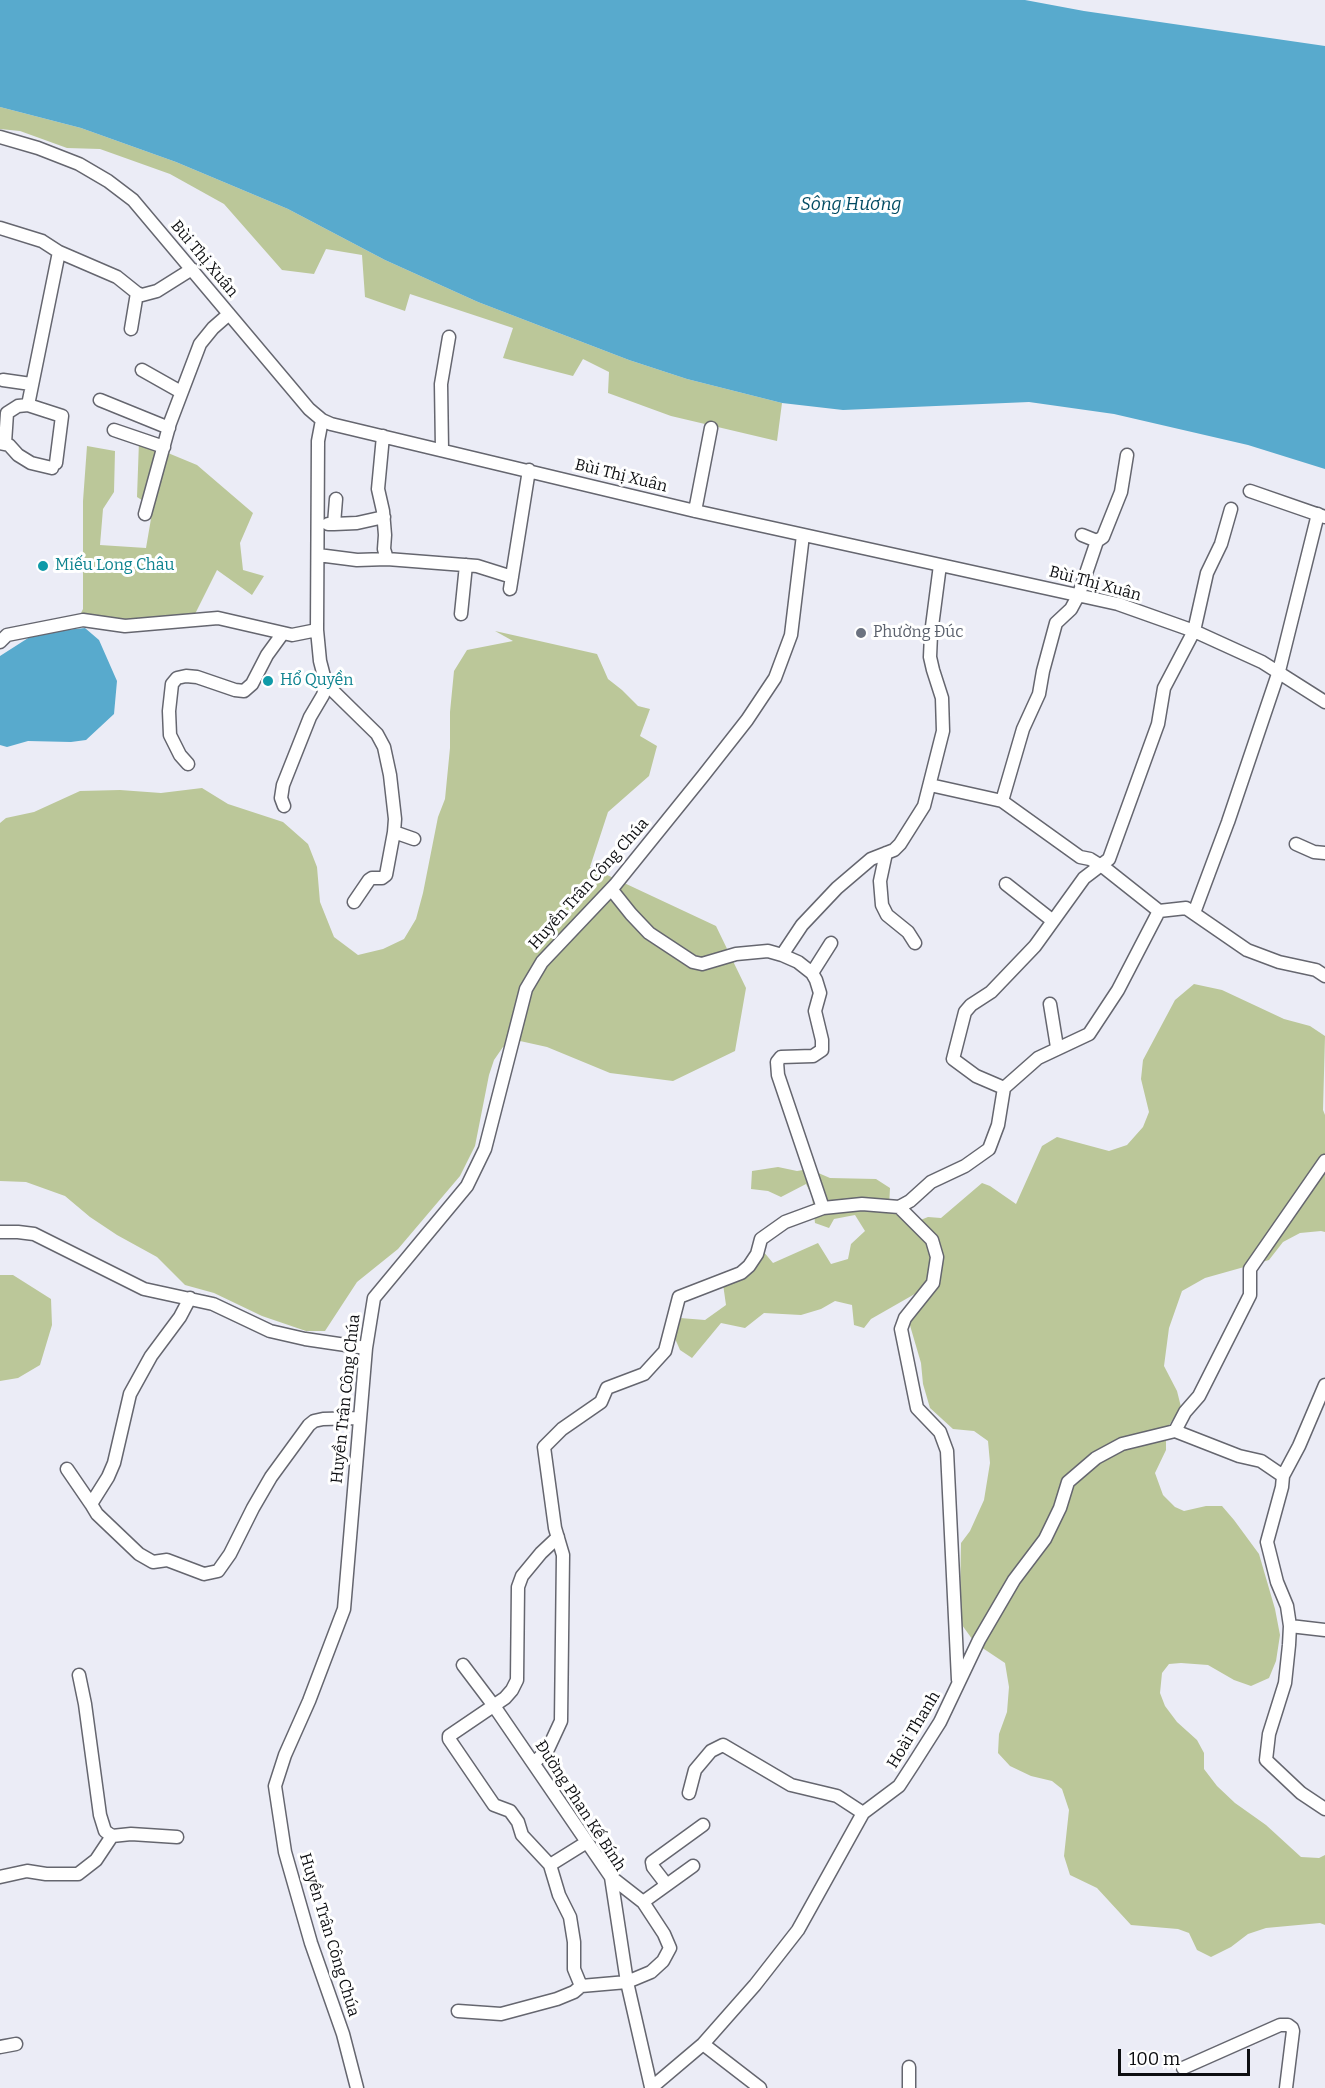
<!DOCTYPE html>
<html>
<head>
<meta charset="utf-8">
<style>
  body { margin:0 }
  #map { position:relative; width:1325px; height:2088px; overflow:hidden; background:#ebecf6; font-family:Bitter,serif }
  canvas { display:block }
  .scale { position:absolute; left:1118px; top:2049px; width:132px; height:27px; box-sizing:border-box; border:3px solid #0d0e11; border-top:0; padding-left:8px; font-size:18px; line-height:21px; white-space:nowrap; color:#0d0e11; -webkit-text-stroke:4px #fff; paint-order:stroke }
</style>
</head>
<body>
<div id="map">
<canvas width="1325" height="2088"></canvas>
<div class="scale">100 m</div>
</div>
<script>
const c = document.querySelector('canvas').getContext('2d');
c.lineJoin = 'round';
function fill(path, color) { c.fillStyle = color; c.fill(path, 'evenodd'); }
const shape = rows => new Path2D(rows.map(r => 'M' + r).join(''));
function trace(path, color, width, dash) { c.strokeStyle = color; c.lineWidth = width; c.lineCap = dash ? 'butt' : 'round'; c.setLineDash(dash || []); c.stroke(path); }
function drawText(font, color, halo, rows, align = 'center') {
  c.font = font + ' Bitter,serif'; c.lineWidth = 6; c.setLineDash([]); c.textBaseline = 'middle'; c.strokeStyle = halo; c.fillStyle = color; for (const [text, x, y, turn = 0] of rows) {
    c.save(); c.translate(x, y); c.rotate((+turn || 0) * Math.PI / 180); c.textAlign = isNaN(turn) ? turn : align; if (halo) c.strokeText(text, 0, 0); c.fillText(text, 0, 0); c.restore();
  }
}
fill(shape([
  [0,107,81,128,176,162,288,209,385,260,478,302,629,360,687,379,782,403,777,441,671,416,608,393,609,372,583,359,573,376,503,358,513,328,410,294,405,311,365,297,362,255,326,249,314,274,282,270,224,204,170,174,100,149,67,148,20,131,0,129],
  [139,441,197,465,253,513,240,543,243,570,264,576,252,595,217,570,193,618,124,632,79,617,83,609,83,501,87,446,115,451,114,492,103,509,100,545,146,548,153,507,137,497],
  [495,631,597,654,608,679,622,690,638,706,650,709,640,736,657,746,649,776,608,812,590,867,716,926,746,988,735,1051,673,1081,610,1073,547,1047,520,1041,503,1047,494,1060,489,1075,475,1146,460,1176,398,1249,357,1282,325,1331,306,1331,262,1316,214,1293,185,1285,157,1257,117,1235,90,1217,65,1196,26,1182,0,1181,0,823,6,818,34,812,80,791,120,790,161,793,202,788,228,804,283,822,308,844,317,867,320,902,334,937,358,955,383,949,404,939,416,919,423,893,438,817,445,799,450,748,450,712,454,671,467,650,513,641],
  [1194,984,1222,990,1284,1019,1310,1026,1325,1036,1323,1110,1325,1115,1325,1232,1321,1231,1300,1233,1283,1242,1269,1260,1205,1278,1182,1291,1169,1328,1164,1366,1177,1391,1181,1407,1166,1430,1166,1450,1155,1473,1163,1495,1175,1507,1184,1511,1206,1506,1222,1506,1234,1520,1259,1554,1275,1609,1280,1635,1276,1661,1269,1678,1251,1686,1234,1680,1208,1665,1181,1663,1169,1664,1162,1673,1160,1693,1165,1706,1177,1722,1197,1740,1204,1753,1204,1769,1217,1786,1235,1803,1266,1825,1301,1857,1319,1858,1325,1855,1325,1925,1320,1923,1266,1928,1248,1934,1231,1947,1211,1957,1197,1950,1189,1933,1178,1929,1131,1925,1097,1888,1070,1875,1064,1856,1069,1810,1062,1789,1052,1781,1031,1776,1010,1766,998,1753,999,1734,1007,1712,1009,1687,1005,1663,975,1643,962,1625,960,1597,961,1543,970,1531,984,1500,990,1463,988,1441,974,1431,953,1429,930,1408,923,1384,921,1363,909,1322,920,1291,871,1319,864,1328,854,1325,852,1305,835,1301,821,1309,801,1315,764,1313,745,1328,721,1323,692,1358,680,1350,673,1334,680,1318,705,1320,726,1305,723,1284,745,1276,758,1245,773,1263,818,1243,831,1264,848,1259,851,1244,865,1231,855,1215,834,1219,829,1228,815,1223,812,1196,806,1184,781,1197,768,1191,751,1189,752,1171,778,1167,797,1171,809,1169,830,1178,876,1179,890,1188,889,1207,908,1225,928,1217,941,1218,982,1183,990,1186,1016,1204,1042,1146,1057,1137,1109,1151,1127,1145,1143,1127,1149,1112,1141,1079,1143,1060,1175,1000],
  [0,1275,13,1275,51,1299,52,1325,40,1365,18,1378,0,1381]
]), '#bbc799');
fill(shape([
  [0,0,1025,0,1084,11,1325,46,1325,469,1248,445,1114,414,1029,402,843,410,782,403,687,379,629,360,478,302,385,260,288,209,176,162,81,128,0,107],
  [85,628,99,640,117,681,114,714,86,740,71,742,28,741,7,747,0,745,0,656,36,633]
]), '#58aacd');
const minor = shape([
  [0,137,38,148,79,164,108,181,133,200,309,409,322,420,331,424,695,511,1118,604,1194,631,1262,662,1325,702],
  [0,228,42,241,59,252,117,277,137,293,142,295,157,291,192,269],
  [131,329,137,293],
  [142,370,181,392],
  [3,380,31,384],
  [100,400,169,428],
  [28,405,62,416,56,463],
  [114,430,164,447],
  [383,436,378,489,383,511,385,535,384,549,387,559,477,566,512,577],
  [0,443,9,445,18,455,31,463,52,468],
  [5,443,7,413,18,406,28,405,59,252],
  [442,449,441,384,449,337],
  [1250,491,1325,517],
  [695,511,711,428],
  [145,514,170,423,200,344,213,328,229,314],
  [328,524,334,524,336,499],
  [334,524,357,523,384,517],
  [1082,535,1097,541,1103,537,1121,492,1127,455],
  [318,555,357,560,387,559],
  [510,589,529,470],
  [461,614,466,565],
  [317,630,320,661,326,684,377,734,384,747,390,775,395,819,394,832,414,839],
  [0,642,7,635,83,620,125,626,218,618,292,635,317,630,318,441,322,420],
  [188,764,180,755,170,735,169,711,172,684,177,678,186,676,197,677,235,690,244,691,252,684,267,655,283,633],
  [930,785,1002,801,1080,857,1090,859,1106,869,1159,911,1186,908,1247,950,1279,962,1316,970,1325,976],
  [1002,801,1023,729,1039,694,1043,671,1056,623,1071,609,1079,594,1097,541],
  [284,806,281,798,283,785,310,717,323,695,326,684],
  [1296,844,1314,852,1325,853],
  [886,853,880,881,882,905,887,915,908,932,915,943],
  [1006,884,1053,921],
  [611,889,631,914,649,933,693,962,702,964,736,954,768,951,782,955,798,962,812,973,816,980,820,993,815,1011,822,1040,822,1050,813,1056,781,1057,777,1062,778,1075,823,1208],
  [354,902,369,880,372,878,382,878,386,875,394,832],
  [1194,913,1228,822,1279,671,1318,514],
  [782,955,802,925,837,888,871,859,894,850,900,844,924,806,943,731,942,698,933,670,930,657,931,634,940,565],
  [812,973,831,943],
  [1050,1004,1057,1047],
  [1004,1088,976,1076,953,1059,965,1012,971,1005,991,992,1035,946,1084,878,1109,859,1158,724,1164,688,1194,631,1207,573,1221,544,1231,509],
  [899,1207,932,1240,937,1257,933,1283,905,1318,901,1329,917,1408,940,1432,947,1451,958,1680],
  [0,1232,18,1232,34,1234,144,1289,213,1304,270,1331,305,1339,366,1348],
  [190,1298,180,1317,151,1356,130,1394,114,1463,108,1477,91,1504,97,1514,139,1554,153,1562,167,1560,204,1574,218,1571,230,1554,253,1508,271,1477,309,1425,314,1421,323,1419,360,1418],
  [1175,1431,1239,1456,1261,1461,1283,1476,1282,1487,1267,1542,1277,1582,1287,1606,1290,1626,1289,1645,1285,1683,1269,1734,1266,1760,1301,1793,1325,1809],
  [1175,1431,1185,1412,1199,1396,1250,1295,1250,1269,1325,1161],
  [67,1469,91,1504],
  [1283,1476,1299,1446,1325,1385],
  [558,1537,541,1553,522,1576,518,1587,517,1680,512,1690,505,1698,449,1736,449,1739,494,1805,510,1811,518,1822,522,1835,550,1865,559,1895,570,1917,574,1942,574,1969,581,1986],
  [1290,1626,1325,1630],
  [463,1665,494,1706,611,1877,627,1982,651,2087],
  [79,1675,85,1704,100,1815,105,1831,112,1836,131,1834,177,1837],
  [534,1763,548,1749,561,1721,563,1555,555,1528,544,1447,562,1429,601,1402,607,1388,644,1374,665,1351,679,1297,741,1273,749,1266,757,1254,761,1239,785,1222,823,1208,862,1204,899,1207,910,1201,931,1182,965,1166,989,1149,998,1125,1004,1088,1038,1058,1089,1034,1118,990,1159,911],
  [689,1793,695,1770,711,1751,723,1745,791,1785,837,1796,863,1813],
  [550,1865,587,1842],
  [0,1877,27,1871,46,1874,78,1874,96,1860,112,1836],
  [665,1885,663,1880,653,1867,652,1862,703,1825],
  [643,1902,693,1866],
  [458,2011,501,2014,557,1999,574,1992,581,1986,627,1982,651,1972,663,1961,670,1948,664,1934,643,1902,611,1877],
  [703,2044,760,2088],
  [0,2047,16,2044],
  [1183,2068,1280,2025,1288,2025,1292,2028,1293,2031,1286,2088],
  [357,2088,343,2034,311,1943,285,1852,275,1786,285,1755,309,1701,344,1609,366,1348,374,1298,467,1186,485,1149,526,989,542,962,615,885,703,776,747,720,775,678,791,635,803,535],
  [651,2088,703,2044,755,1985,798,1930,863,1813,899,1786,914,1763,940,1722,979,1640,1014,1580,1045,1539,1060,1508,1068,1482,1096,1458,1122,1444,1175,1431],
  [909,2088,909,2067]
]);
trace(minor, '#65666f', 15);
trace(minor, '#fff', 12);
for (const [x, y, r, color] of [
  [43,566,6,"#0f9aa8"],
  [861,633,6,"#6b7280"],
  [268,681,6,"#0f9aa8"]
]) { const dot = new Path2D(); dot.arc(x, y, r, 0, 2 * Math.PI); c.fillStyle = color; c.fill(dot); trace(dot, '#fff', 2); }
drawText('16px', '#0d0e11', '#fff', [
  ["Bùi Thị Xuân",204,259,50],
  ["Bùi Thị Xuân",621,476,14],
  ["Bùi Thị Xuân",1095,584,15],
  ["Huyền Trân Công Chúa",589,884,-48],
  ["Huyền Trân Công Chúa",346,1399,-84],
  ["Hoài Thanh",914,1730,-59],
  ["Đường Phan Kế Bính",580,1806,57],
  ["Huyền Trân Công Chúa",329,1935,73]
]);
drawText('16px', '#0d838f', '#fff', [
  ["Miếu Long Châu",55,566],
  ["Hổ Quyền",280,681]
], 'left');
drawText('16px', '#5b616d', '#fff', [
  ["Phường Đúc",873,633]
], 'left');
drawText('italic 18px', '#024b63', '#fff', [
  ["Sông Hương",851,205]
]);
</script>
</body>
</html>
